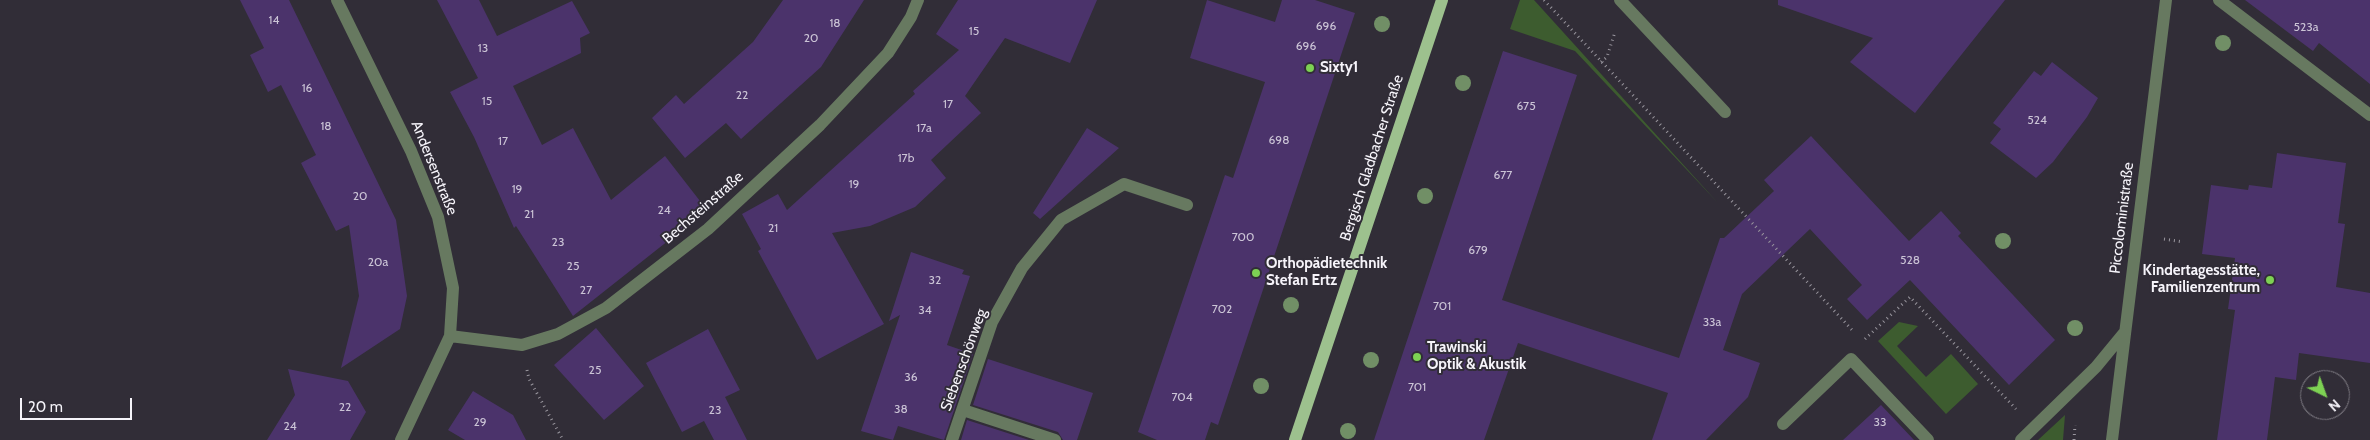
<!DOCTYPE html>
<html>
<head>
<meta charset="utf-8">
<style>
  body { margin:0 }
  #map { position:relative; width:2370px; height:440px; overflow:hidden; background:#312d37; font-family:Cabin,sans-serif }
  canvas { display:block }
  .north { position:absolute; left:2300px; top:370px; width:50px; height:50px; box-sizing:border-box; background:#312d37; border:1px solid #807d85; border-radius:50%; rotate:138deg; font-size:14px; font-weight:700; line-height:20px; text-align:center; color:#f6f4fa }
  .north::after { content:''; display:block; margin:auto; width:18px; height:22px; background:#7dd153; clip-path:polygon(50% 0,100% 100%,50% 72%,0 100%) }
  .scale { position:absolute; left:20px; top:398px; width:112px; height:22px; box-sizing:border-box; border:2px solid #f6f4fa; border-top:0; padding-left:6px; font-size:15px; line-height:18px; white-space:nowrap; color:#f6f4fa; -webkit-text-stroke:4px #312d37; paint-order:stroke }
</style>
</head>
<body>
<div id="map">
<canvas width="2370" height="440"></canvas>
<div class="north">N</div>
<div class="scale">20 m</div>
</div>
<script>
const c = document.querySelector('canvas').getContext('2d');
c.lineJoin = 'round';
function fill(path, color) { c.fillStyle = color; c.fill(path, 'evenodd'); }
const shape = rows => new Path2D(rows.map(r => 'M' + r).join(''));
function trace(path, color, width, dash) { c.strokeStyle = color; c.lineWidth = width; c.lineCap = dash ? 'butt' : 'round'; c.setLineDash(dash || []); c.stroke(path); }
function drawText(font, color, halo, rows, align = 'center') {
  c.font = font + ' Cabin,sans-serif'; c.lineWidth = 4; c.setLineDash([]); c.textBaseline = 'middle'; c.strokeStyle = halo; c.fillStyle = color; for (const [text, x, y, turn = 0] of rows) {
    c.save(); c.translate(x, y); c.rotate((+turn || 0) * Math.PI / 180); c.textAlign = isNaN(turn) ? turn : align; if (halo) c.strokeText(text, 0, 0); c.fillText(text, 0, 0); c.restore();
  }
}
fill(shape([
  [1520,0,1534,0,1718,203,1575,51,1510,29],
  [1899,322,1918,326,1897,346,1926,377,1951,354,1978,384,1946,414,1878,341],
  [2065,415,2063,440,2038,440]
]), '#3d5c2f');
fill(shape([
  [240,0,289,0,396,220,407,296,400,329,341,368,359,296,349,225,336,231,301,163,316,155,281,85,268,92,250,55,264,48],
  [437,0,479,0,497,36,572,1,590,33,580,38,581,53,513,86,542,145,573,128,611,200,665,156,707,210,573,316,516,226,514,228,474,137,450,92,478,78],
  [783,0,864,0,821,67,741,139,726,123,685,158,652,118,676,95,684,104,753,42],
  [958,0,1097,0,1070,63,1005,38,965,96,981,113,931,160,946,178,915,207,870,226,832,233,884,324,817,360,758,251,761,249,742,214,778,194,787,210,915,94,913,91,959,50,936,34],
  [1207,0,1275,22,1282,0,1315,0,1355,13,1218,425,1211,422,1205,440,1157,440,1138,432,1225,175,1233,178,1265,82,1190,58],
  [1778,0,2005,0,1915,113,1850,62,1873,38,1778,5],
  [2245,0,2370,0,2370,84,2319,43,2313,51],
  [1503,51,1577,75,1502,300,1679,358,1720,238,1724,238,1774,191,1764,180,1811,136,1909,241,1941,211,1961,233,1958,236,2055,340,2009,385,1910,280,1867,320,1847,299,1862,285,1810,229,1742,294,1723,350,1760,363,1748,397,1706,440,1652,440,1668,393,1518,343,1484,440,1374,440],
  [2052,62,2098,98,2087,117,2053,162,2036,178,1990,143,2001,129,1993,123,2034,71,2041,76],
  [1087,128,1119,148,1040,219,1033,213],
  [2277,153,2346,163,2338,223,2345,224,2336,287,2370,293,2370,363,2299,353,2296,380,2275,377,2267,440,2217,440,2235,310,2228,309,2235,258,2202,254,2211,185,2248,190,2249,185,2272,188],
  [911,252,964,270,962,274,970,276,947,345,973,354,944,440,898,426,893,440,861,431,900,315,889,321],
  [596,328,644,386,604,420,554,365],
  [708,329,740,390,725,397,747,440,714,440,704,421,682,432,646,363],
  [988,359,1093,393,1077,440,1063,440,1058,432,973,405],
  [288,369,348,381,366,412,350,440,267,440,295,395],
  [473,391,513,415,526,440,465,440,448,430],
  [1881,405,1914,440,1843,440],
  [967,420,1029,440,961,440]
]), '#4b336b');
trace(shape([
  [1544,0,1854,332],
  [1601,62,1607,57,1615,32],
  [2164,239,2183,242],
  [1865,339,1910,297,2016,409],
  [527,370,529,379,563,440],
  [2074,440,2075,425]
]), '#99969e', 3, [1, 4]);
trace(shape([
  [337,0,411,151,438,217,453,288,450,336,401,440],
  [1620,0,1725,112],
  [2219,0,2370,115],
  [450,336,522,345,558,334,606,308,708,229,820,125,888,53,911,17,918,0],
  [963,410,1055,440],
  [1783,424,1851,359,1928,440],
  [952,440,992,322,1022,268,1061,220,1124,184,1187,205],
  [2021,440,2096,367,2124,333],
  [2112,440,2166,0]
]), '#677960', 12);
trace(shape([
  [1295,440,1442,0]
]), '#9dc18e', 12);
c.fillStyle = '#718f66';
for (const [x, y] of [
  [1382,24],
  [2223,43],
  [1463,83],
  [1425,196],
  [2003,241],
  [1291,305],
  [2075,328],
  [1371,360],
  [1261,386],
  [1348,431]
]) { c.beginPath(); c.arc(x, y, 8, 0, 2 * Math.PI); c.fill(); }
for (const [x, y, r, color] of [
  [1310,68,5,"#7dd153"],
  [1256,273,5,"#7dd153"],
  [2270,280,5,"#7dd153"],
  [1417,357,5,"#7dd153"]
]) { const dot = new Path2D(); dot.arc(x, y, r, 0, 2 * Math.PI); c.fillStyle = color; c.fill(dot); trace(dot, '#312d37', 2); }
drawText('12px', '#cbc4d6', null, [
  ["14",274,20],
  ["18",835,23],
  ["696",1326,26],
  ["523a",2306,27],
  ["15",974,31],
  ["20",811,38],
  ["696",1306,46],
  ["13",483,48],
  ["16",307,88],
  ["22",742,95],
  ["15",487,101],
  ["17",948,104],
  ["675",1526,106],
  ["524",2037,120],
  ["18",326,126],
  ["17a",924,128],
  ["698",1279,140],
  ["17",503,141],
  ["17b",906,158],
  ["677",1503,175],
  ["19",854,184],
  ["19",517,189],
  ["20",360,196],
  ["24",664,210],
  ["21",529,214],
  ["21",773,228],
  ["700",1243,237],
  ["23",558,242],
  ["679",1478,250],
  ["528",1910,260],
  ["20a",378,262],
  ["25",573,266],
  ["32",935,280],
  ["27",586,290],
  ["701",1442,306],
  ["702",1222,309],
  ["34",925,310],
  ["33a",1712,322],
  ["25",595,370],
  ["36",911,377],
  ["701",1417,387],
  ["704",1182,397],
  ["22",345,407],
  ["38",901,409],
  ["23",715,410],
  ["29",480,422],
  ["33",1880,422],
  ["24",290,426]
]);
drawText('bold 15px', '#f6f4fa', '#312d37', [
  ["Sixty1",1320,68],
  ["Orthopädietechnik",1266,264],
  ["Stefan Ertz",1266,281],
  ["Kindertagesstätte,",2260,271,"right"],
  ["Familienzentrum",2260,288,"right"],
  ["Trawinski",1427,348],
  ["Optik & Akustik",1427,365]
], 'left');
drawText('15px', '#f6f4fa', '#312d37', [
  ["Bergisch Gladbacher Straße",1372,158,-72],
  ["Andersenstraße",434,168,68],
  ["Bechsteinstraße",703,208,-41],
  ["Piccoloministraße",2122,218,-83],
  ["Siebenschönweg",964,360,-70]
]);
</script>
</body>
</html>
